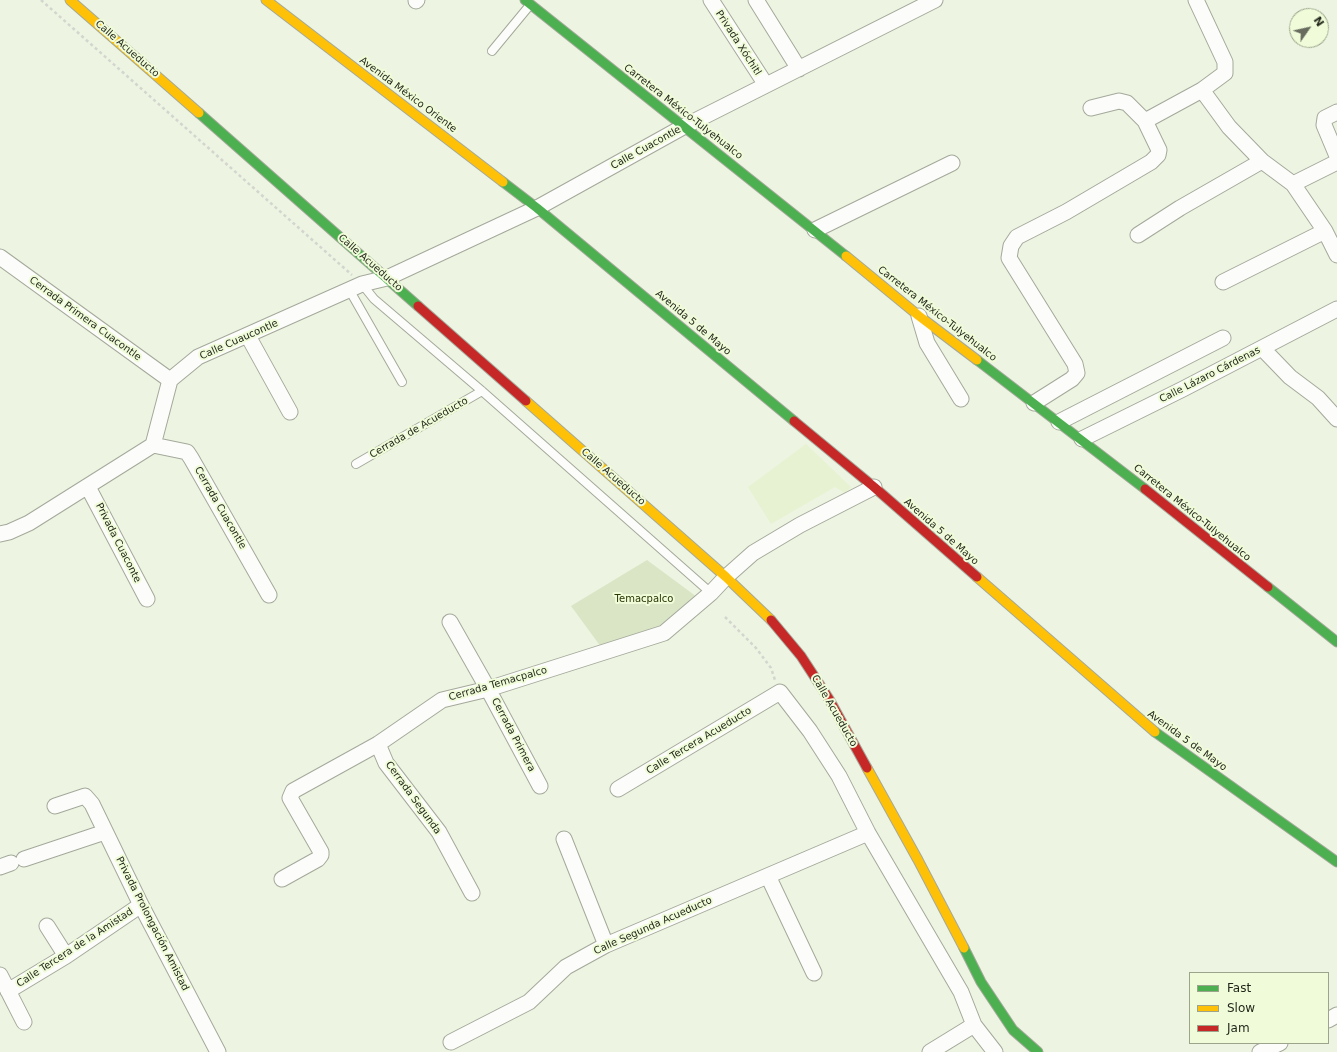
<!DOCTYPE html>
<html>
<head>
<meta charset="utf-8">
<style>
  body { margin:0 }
  #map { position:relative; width:1337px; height:1052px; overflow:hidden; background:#edf4e1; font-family:"DejaVu Sans",sans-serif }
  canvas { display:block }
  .legend { position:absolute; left:1189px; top:972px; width:140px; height:72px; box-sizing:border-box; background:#f0fcd9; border:1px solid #9ca58b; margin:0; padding:5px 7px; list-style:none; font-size:12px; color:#1f2317 }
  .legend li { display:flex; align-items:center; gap:8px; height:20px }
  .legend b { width:20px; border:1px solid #9ca58b }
  .north { position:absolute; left:1289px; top:8px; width:40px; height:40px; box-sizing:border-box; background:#f0fcd9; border:1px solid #9ca58b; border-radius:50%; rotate:56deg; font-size:11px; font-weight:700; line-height:16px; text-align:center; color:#1f2317 }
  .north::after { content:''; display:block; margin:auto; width:14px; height:18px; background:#676c5e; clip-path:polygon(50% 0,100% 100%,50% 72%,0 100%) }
</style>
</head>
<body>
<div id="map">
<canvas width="1337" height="1052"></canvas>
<ul class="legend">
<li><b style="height:5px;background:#4caf50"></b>Fast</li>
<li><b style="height:5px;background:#ffc107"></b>Slow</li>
<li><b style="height:5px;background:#c62828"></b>Jam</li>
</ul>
<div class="north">N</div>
</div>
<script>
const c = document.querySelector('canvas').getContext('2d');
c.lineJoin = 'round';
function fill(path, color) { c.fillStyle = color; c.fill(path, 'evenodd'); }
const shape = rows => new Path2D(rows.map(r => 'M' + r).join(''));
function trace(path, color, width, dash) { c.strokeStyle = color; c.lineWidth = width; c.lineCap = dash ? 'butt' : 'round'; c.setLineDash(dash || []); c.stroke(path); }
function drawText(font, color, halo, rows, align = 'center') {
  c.font = font + ' "DejaVu Sans",sans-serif'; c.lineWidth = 4; c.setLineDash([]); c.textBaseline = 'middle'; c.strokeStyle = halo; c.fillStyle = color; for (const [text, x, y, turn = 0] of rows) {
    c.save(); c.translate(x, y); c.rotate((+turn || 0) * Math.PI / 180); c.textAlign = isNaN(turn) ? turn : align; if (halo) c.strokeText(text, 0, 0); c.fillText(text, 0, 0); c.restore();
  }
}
fill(shape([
  [806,444,851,487,845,493,835,487,771,524,748,487]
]), '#e7f2d2');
fill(shape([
  [647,560,697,597,662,627,601,647,571,606]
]), '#dae5c6');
const lane = shape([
  [492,51,530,5],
  [362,284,374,299,482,391,711,593],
  [350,291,402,382],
  [356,464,482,391]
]);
const street = shape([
  [711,0,766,85],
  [756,0,799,69],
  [416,1,417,0],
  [1202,90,1229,127,1262,161,1293,184,1325,231,1337,255],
  [1091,108,1119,101,1127,103,1145,121,1202,90,1225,73,1225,62,1196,0],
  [1337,112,1325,118,1324,125,1337,156],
  [1293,184,1337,162],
  [815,230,952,163],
  [1138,235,1180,208,1262,161],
  [0,257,170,380],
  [1223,282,1325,231],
  [919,316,927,343,961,399],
  [248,336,290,412],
  [1262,348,1290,377,1318,398,1337,419],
  [1034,403,1072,379,1077,373,1075,364,1009,258,1011,246,1017,237,1066,212,1151,162,1158,155,1159,150,1145,121],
  [1059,422,1223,338],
  [1082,439,1183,389,1337,309],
  [153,445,187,452,191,458,269,595],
  [88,487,147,599],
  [0,534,9,532,29,523,153,445,170,380,198,357,362,284,387,278,537,208,683,127,935,0],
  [450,622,488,689,540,786],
  [378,744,386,763,439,832,472,893],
  [618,789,780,692,810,731,839,776,868,833,961,992,974,1025,995,1052],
  [55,806,85,796,92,804,141,905,218,1052],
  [564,839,606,945],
  [24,859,105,832],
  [0,867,11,863],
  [768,876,814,973],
  [282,879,318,859,321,855,321,852,290,798,293,791,378,744,442,700,488,689,664,633,711,593,726,577,753,553,800,525,874,487],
  [47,926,66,956],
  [0,975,24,1022],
  [8,991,66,956,141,905],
  [1328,1020,1337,1015],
  [451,1042,529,1002,566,967,606,945,868,833],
  [930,1052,974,1025],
  [1260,1052,1280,1043]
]);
const fast = shape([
  [525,0,846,256],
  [199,113,418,306],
  [503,182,537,208,794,421],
  [977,360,1145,489],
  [1268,587,1337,642],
  [1155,732,1337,862],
  [964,948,981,982,1013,1030,1038,1052]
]);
const slow = shape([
  [70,0,199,113],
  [266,0,503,182],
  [846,256,919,316,977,360],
  [526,401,726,577,771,620],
  [977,577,1155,732],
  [867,768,918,860,964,948]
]);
const jam = shape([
  [418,306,526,401],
  [794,421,874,487,977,577],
  [1145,489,1268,587],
  [771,620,801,656,829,699,867,768]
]);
trace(lane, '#a4a99b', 10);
trace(street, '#a4a99b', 17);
trace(fast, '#a4a99b', 11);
trace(slow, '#a4a99b', 11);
trace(jam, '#a4a99b', 11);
trace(shape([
  [41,0,352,275],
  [725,617,756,648,771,668,775,680]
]), '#d3d5cf', 2.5, [3, 3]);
trace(lane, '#fcfdfa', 8);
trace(street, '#fcfdfa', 15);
trace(fast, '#4caf50', 9);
trace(slow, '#ffc107', 9);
trace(jam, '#c62828', 9);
drawText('10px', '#1f2317', '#f0fcd9', [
  ["Privada Xóchitl",738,43,57],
  ["Calle Acueducto",127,49,41],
  ["Avenida México Oriente",408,95,37],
  ["Carretera México-Tulyehualco",683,112,38],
  ["Calle Cuacontle",646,148,-29],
  ["Calle Acueducto",370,263,41],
  ["Carretera México-Tulyehualco",937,314,38],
  ["Cerrada Primera Cuacontle",85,319,36],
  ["Avenida 5 de Mayo",693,323,40],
  ["Calle Cuaucontle",239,340,-24],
  ["Calle Lázaro Cárdenas",1210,375,-27],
  ["Cerrada de Acueducto",419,428,-30],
  ["Calle Acueducto",613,477,41],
  ["Cerrada Cuacontle",220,508,60],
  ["Carretera México-Tulyehualco",1192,513,39],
  ["Avenida 5 de Mayo",941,532,41],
  ["Privada Cuaconte",118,543,63],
  ["Cerrada Temacpalco",498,684,-16],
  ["Calle Acueducto",834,711,60],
  ["Cerrada Primera",513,735,62],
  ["Calle Tercera Acueducto",699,741,-31],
  ["Avenida 5 de Mayo",1187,741,36],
  ["Cerrada Segunda",413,798,54],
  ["Privada Prolongación Amistad",152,924,63],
  ["Calle Segunda Acueducto",653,926,-24],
  ["Calle Tercera de la Amistad",75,948,-33]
]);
drawText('10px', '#2a3604', '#f0fcd9', [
  ["Temacpalco",644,599]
]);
</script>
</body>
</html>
